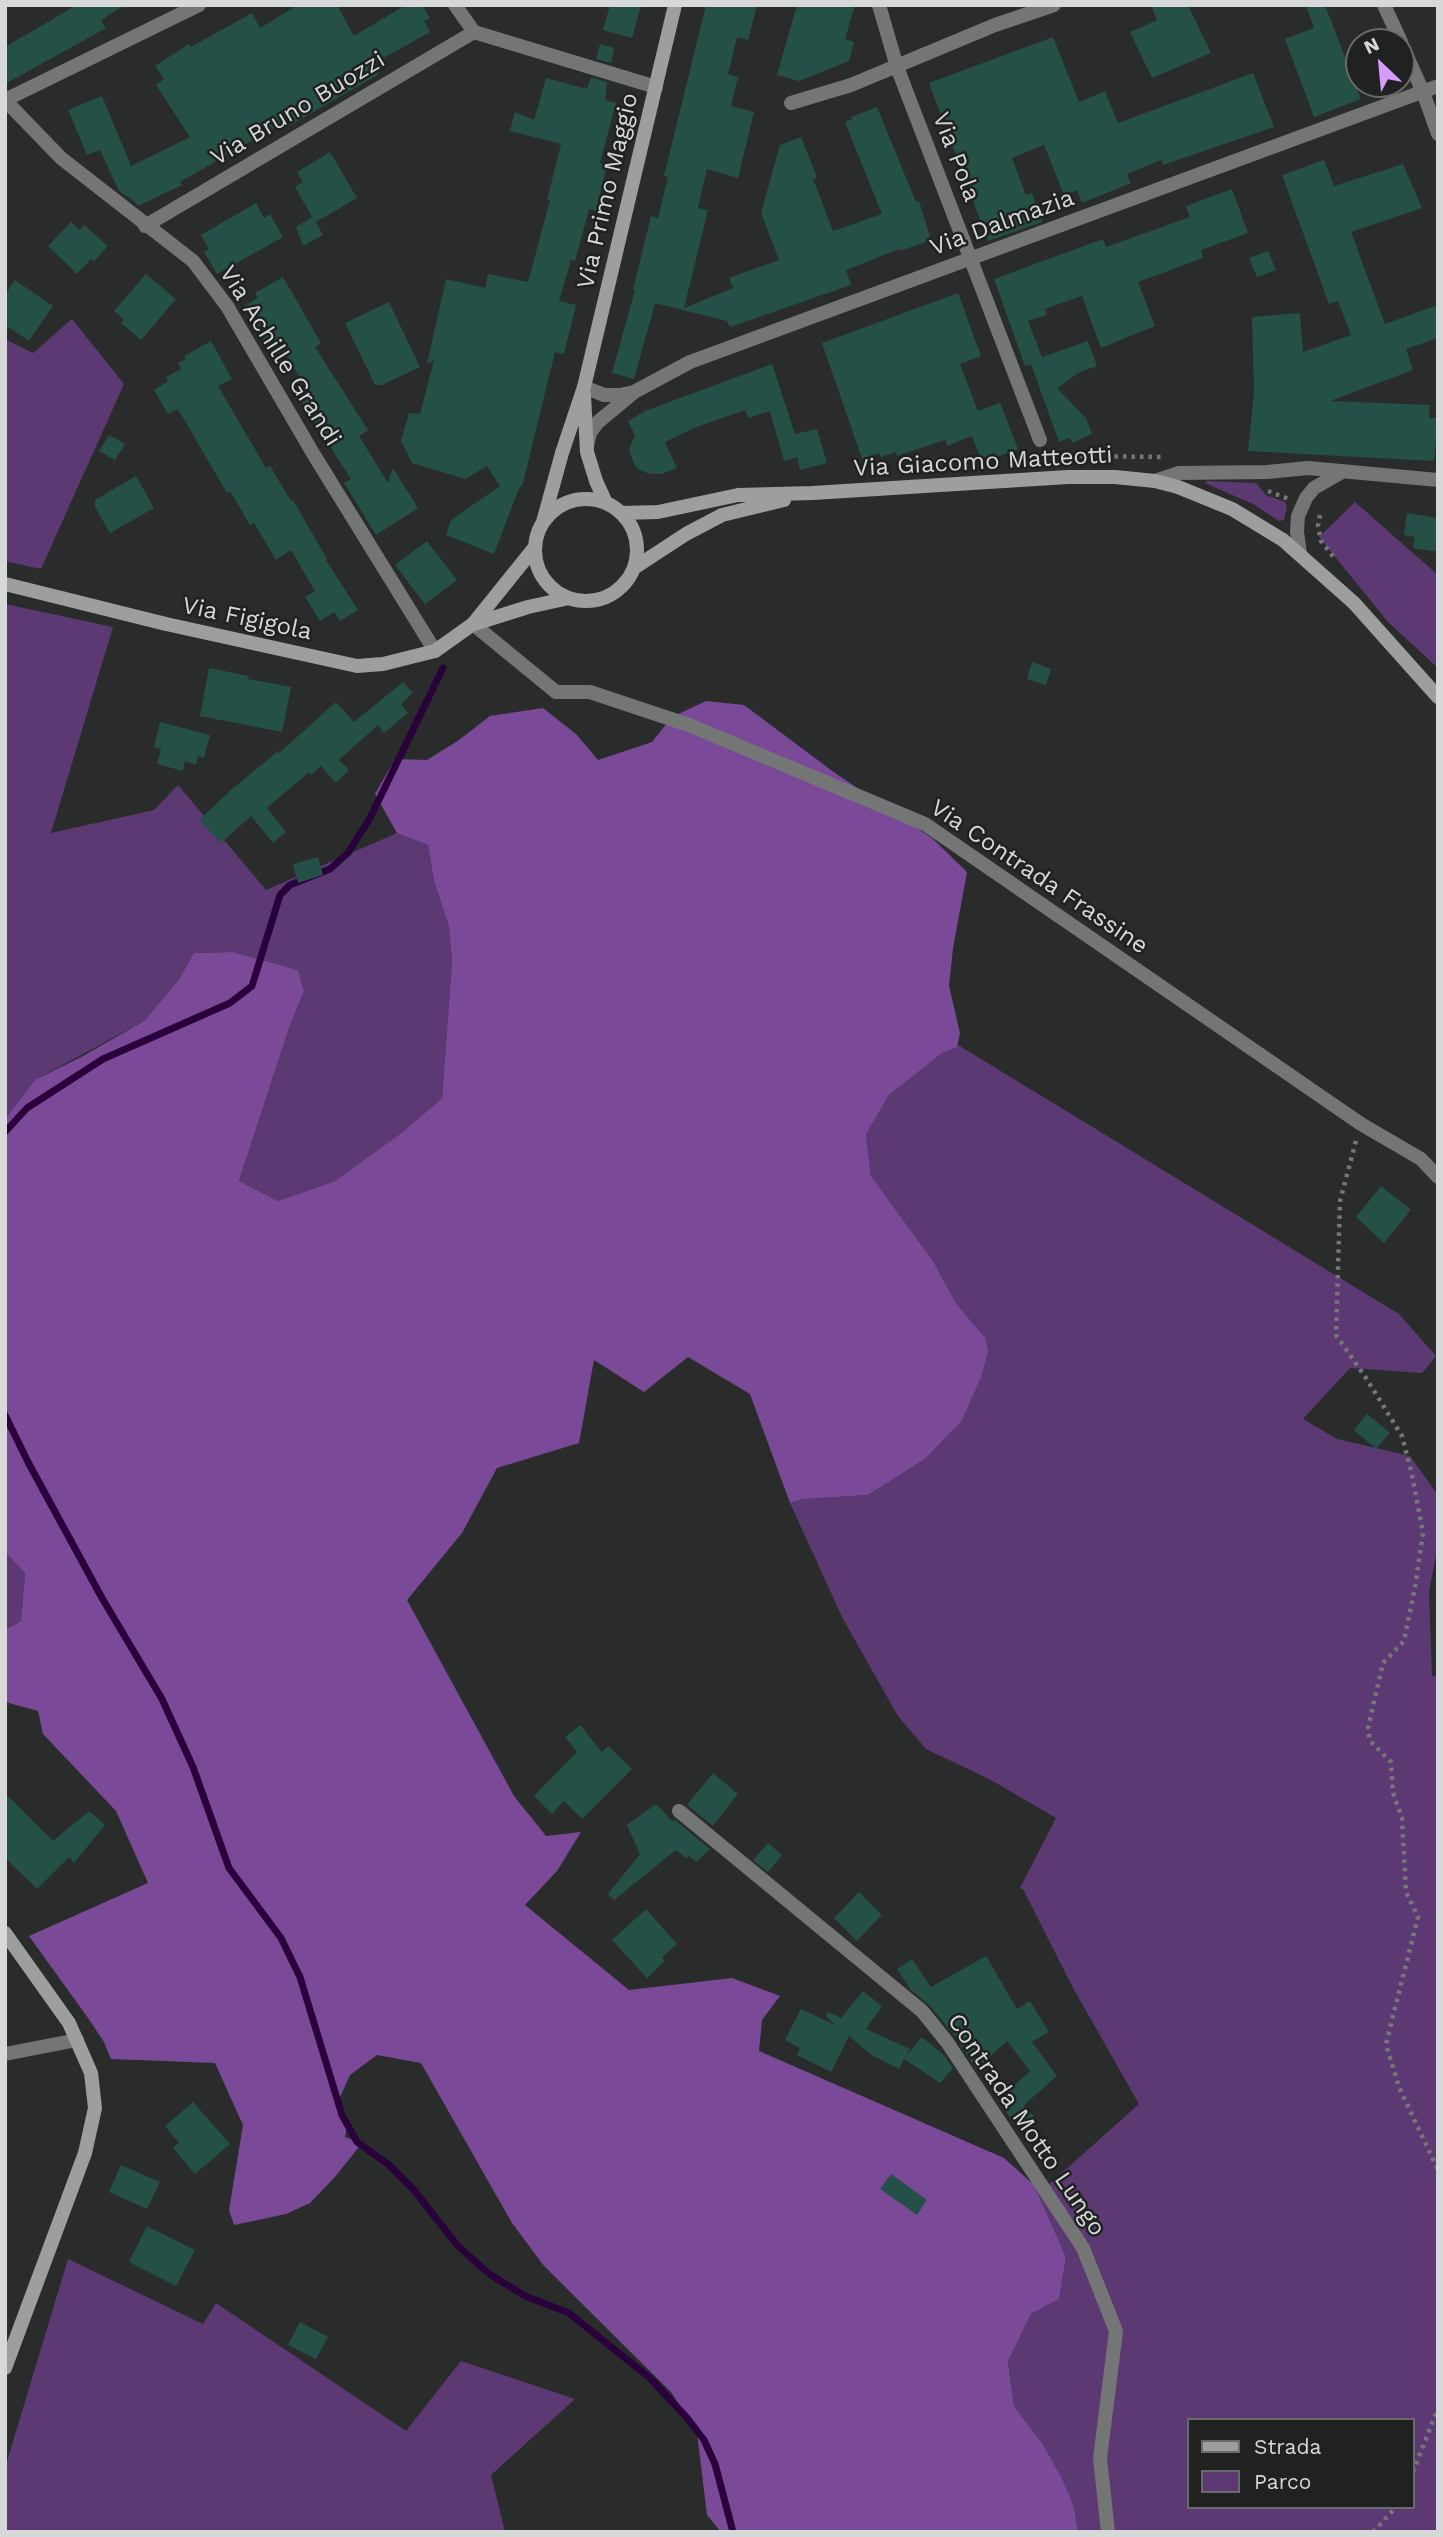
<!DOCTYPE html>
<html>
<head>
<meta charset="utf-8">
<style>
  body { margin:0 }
  #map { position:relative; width:1443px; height:2537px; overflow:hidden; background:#292c2b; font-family:"Work Sans",sans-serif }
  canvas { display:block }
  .frame { position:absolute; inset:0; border:7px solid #d7d9d8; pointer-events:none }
  .legend { position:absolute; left:1187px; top:2418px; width:228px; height:91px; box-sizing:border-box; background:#1f2221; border:2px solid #696b6a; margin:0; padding:9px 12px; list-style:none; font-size:21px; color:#d7d9d8 }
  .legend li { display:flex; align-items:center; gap:14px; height:35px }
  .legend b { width:35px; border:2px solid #696b6a }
  .north { position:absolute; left:1345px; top:28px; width:70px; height:70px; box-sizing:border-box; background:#1f2221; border:2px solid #696b6a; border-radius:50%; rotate:334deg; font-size:19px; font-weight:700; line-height:28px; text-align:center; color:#d7d9d8 }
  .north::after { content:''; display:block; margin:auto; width:24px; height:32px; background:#d59cfb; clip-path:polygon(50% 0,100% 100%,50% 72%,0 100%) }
</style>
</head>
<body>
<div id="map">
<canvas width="1443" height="2537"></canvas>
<div class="frame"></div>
<ul class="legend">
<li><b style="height:9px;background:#9d9f9f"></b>Strada</li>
<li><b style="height:19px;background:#5d3974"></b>Parco</li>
</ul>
<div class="north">N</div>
</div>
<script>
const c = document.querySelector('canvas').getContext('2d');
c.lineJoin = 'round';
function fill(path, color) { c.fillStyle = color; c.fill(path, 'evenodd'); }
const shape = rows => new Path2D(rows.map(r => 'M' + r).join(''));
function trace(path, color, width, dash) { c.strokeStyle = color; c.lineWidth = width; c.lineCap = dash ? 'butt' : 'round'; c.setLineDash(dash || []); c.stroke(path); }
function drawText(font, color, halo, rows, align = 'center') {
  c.font = font + ' "Work Sans",sans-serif'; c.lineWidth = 5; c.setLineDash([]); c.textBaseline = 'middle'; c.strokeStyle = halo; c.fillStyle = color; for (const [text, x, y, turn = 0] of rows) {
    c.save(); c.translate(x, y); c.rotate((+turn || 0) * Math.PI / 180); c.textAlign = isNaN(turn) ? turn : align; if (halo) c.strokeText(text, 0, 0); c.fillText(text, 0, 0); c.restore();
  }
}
fill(shape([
  [72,319,124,384,41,569,5,561,5,339,33,353],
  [1207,481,1256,483,1266,495,1285,502,1287,506,1284,520,1279,521,1253,504,1207,484,1205,482],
  [1355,502,1438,575,1438,668,1388,622,1319,537],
  [5,604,113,627,51,833,154,810,178,785,266,890,397,833,428,845,434,881,449,927,452,962,442,1098,404,1131,335,1181,278,1201,239,1181,289,1028,304,991,298,970,233,952,194,953,178,981,144,1021,35,1080,5,1119],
  [958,1045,1399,1314,1436,1356,1422,1373,1350,1368,1303,1419,1337,1439,1410,1456,1438,1495,1438,1545,1429,1592,1432,1676,1438,1677,1438,2532,1078,2532,1074,2507,1042,2443,1014,2406,1008,2361,1031,2314,1059,2299,1066,2257,1034,2185,1046,2187,1139,2104,1072,1986,1023,1889,1020,1888,1056,1818,991,1780,926,1749,898,1716,843,1619,790,1503,803,1499,868,1495,925,1459,961,1422,985,1337,957,1305,933,1261,871,1176,866,1133,889,1095,942,1053],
  [1189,2420,1413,2420,1413,2507,1189,2507],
  [5,1552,25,1573,21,1621,5,1630],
  [68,2259,203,2324,216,2303,406,2431,461,2361,575,2399,491,2475,505,2532,5,2532,5,2468]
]), '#5d3974');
fill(shape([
  [706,701,744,705,835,773,932,838,967,872,953,948,949,986,960,1033,957,1047,942,1053,889,1095,866,1134,871,1176,933,1261,957,1305,985,1337,988,1351,981,1377,961,1422,925,1459,868,1495,803,1499,790,1503,750,1394,688,1357,644,1392,594,1360,579,1443,497,1468,462,1533,407,1600,514,1796,546,1836,581,1832,557,1871,525,1905,629,1990,732,1978,780,1996,762,2020,759,2051,1004,2158,1034,2185,1066,2257,1059,2299,1031,2314,1008,2361,1014,2406,1042,2443,1061,2477,1074,2507,1078,2532,721,2532,707,2515,697,2433,671,2392,544,2266,512,2223,421,2063,377,2055,350,2075,337,2104,347,2126,345,2137,362,2143,335,2177,310,2203,286,2214,234,2225,229,2210,243,2125,215,2063,111,2059,104,2042,88,2018,29,1936,148,1883,116,1811,43,1734,38,1711,5,1702,5,1630,21,1621,25,1573,5,1552,5,1119,35,1080,83,1056,144,1021,178,981,194,953,233,952,298,970,304,991,289,1028,239,1181,278,1201,335,1181,404,1131,442,1098,452,962,449,927,434,881,428,845,397,833,375,794,395,759,427,760,459,740,490,716,543,708,576,734,598,760,652,742,672,717]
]), '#7a4a98');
trace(shape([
  [5,1132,27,1108,103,1059,230,1003,252,986,280,895,290,885,330,869,348,853,370,818,443,668],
  [5,1415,29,1464,102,1598,162,1699,193,1767,229,1868,281,1938,300,1977,342,2115,357,2142,389,2165,414,2190,457,2245,488,2273,525,2296,569,2313,650,2378,688,2419,704,2440,715,2464,733,2532]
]), '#29023b', 7);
fill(shape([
  [77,5,125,5,101,20,106,28,5,84,5,47],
  [298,5,337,5,354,36,406,5,422,5,430,18,424,21,430,32,373,64,379,74,282,130,279,125,180,182,182,185,138,206,134,201,119,191,100,150,87,155,68,110,102,96,131,166,190,137,156,85,164,79,155,66,189,44,191,47,252,13,260,28],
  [610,5,641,5,632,38,603,30],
  [706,5,757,5,748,40,737,37,728,74,738,77,731,106,754,112,738,178,707,169,698,208,708,210,684,308,733,288,729,278,779,260,761,213,780,145,801,137,817,178,813,179,833,231,882,214,845,122,852,119,851,117,877,107,916,202,919,201,931,240,900,251,899,249,846,270,851,285,730,327,727,321,655,303,634,379,612,373,635,290,633,290,651,216,658,218,668,177,664,176],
  [797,5,855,5,845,39,854,42,849,61,799,81,777,75],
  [1151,5,1188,5,1211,53,1152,78,1130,32,1157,20],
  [1306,5,1325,5,1361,99,1314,117,1285,39,1314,28],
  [1053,37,1079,102,1105,91,1118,123,1253,73,1274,127,1163,165,1161,160,1127,174,1131,183,1082,203,1077,190,1064,195,1044,145,1012,158,1026,195,1032,193,1042,222,988,241,929,83],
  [600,44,614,48,611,63,596,59],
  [591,77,607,82,605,100,616,103,600,163,607,165,596,211,589,209,575,261,571,260,559,301,576,305,564,354,555,352,522,487,520,486,494,554,446,535,451,520,500,486,487,466,465,479,412,463,401,441,409,413,420,414,434,360,427,364,446,279,485,288,488,274,528,282,550,200,547,200,561,144,510,131,515,112,534,120,546,78,587,89],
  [330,152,357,198,316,222,323,235,303,246,296,227,312,217,295,187,303,182,297,172],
  [1324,160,1334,186,1403,164,1422,208,1351,232,1385,324,1438,305,1438,338,1406,349,1413,370,1330,401,1430,405,1429,418,1438,418,1434,461,1248,451,1254,392,1252,317,1300,313,1303,352,1351,335,1338,301,1329,304,1282,175],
  [1232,189,1248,233,1201,250,1203,258,1138,282,1155,326,1101,348,1082,296,1045,309,1047,315,1028,321,1042,357,1088,341,1097,366,1080,372,1057,388,1086,418,1092,434,1072,443,1070,438,1059,442,1031,364,1025,366,994,279,1103,239,1106,247,1190,217,1186,206],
  [256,203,264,218,270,214,283,237,217,274,204,252,209,249,201,235],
  [71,222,80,230,84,225,108,246,94,261,91,259,77,274,48,246],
  [1268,251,1276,270,1257,277,1249,258],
  [146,274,176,299,141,340,121,323,124,320,114,311],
  [283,277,321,343,315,347,368,430,359,436,388,483,393,468,418,508,376,535,344,483,351,479,298,396,307,390,287,356,277,362,244,306,258,298,255,293],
  [15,280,53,306,29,341,5,325,5,295],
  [958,293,981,356,960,364,978,411,1000,403,1018,449,996,457,994,453,981,459,972,436,947,446,945,440,897,456,896,452,881,457,879,453,862,459,822,343],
  [389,302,420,367,382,385,375,385,345,323],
  [211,341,232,379,218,386,266,468,270,466,291,501,293,500,327,559,326,560,358,610,340,621,334,612,320,621,305,597,315,591,291,550,276,560,254,523,250,525,230,491,227,493,178,409,168,414,154,390,168,381,166,377,181,369,178,363,186,359,184,356],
  [772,364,795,434,817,429,827,463,800,470,797,457,784,461,770,411,748,418,745,410,694,428,665,442,677,468,661,474,650,474,639,470,634,464,629,450,635,435,628,421,645,411],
  [109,435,125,444,115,460,99,451],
  [136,476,154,508,110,533,95,507,95,500],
  [1407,513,1438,518,1438,552,1413,548,1415,537,1404,535],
  [427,541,457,580,425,604,395,565],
  [1032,662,1051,669,1046,685,1027,679],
  [209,668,249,676,248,679,291,687,282,732,200,716],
  [403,682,413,693,401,704,408,713,384,733,378,725,339,760,349,770,336,783,321,766,311,775,309,772,267,808,286,832,273,843,251,816,221,843,199,820,230,791,279,750,278,754,336,702,354,722],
  [160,722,210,735,204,758,198,756,196,765,185,761,183,771,157,764,161,749,154,747],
  [318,857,323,875,298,883,293,864],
  [1381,1186,1411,1210,1384,1243,1356,1217],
  [1367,1414,1390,1433,1376,1449,1354,1430],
  [580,1725,602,1752,608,1746,632,1769,582,1819,564,1801,552,1814,534,1796,577,1752,565,1737],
  [713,1773,738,1794,713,1826,687,1805],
  [5,1793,53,1841,89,1811,105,1825,74,1863,69,1857,37,1889,5,1858],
  [656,1804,673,1822,675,1820,710,1849,696,1862,689,1856,686,1858,676,1850,614,1900,608,1894,640,1854,627,1825],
  [768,1843,782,1855,768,1872,753,1860],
  [859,1892,882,1915,857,1941,834,1918],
  [646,1909,677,1944,662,1957,665,1961,647,1978,612,1940],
  [986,1956,1017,2009,1030,2001,1049,2032,1032,2042,1057,2076,1024,2105,1036,2119,1021,2132,998,2101,1030,2071,1007,2041,976,2069,955,2036,929,2005,911,1990,897,1969,912,1959,931,1987],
  [863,1991,882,2006,866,2029,910,2049,905,2057,922,2037,944,2055,953,2068,940,2083,904,2059,899,2069,870,2054,849,2036,831,2072,797,2055,800,2048,785,2040,801,2009,835,2025,826,2016,828,2012,841,2018],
  [193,2102,230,2144,195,2174,173,2148,179,2143,165,2126],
  [121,2165,160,2182,147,2209,109,2192],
  [891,2174,927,2200,917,2215,880,2189],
  [147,2226,195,2250,176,2286,129,2262],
  [300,2322,328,2337,316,2359,288,2345]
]), '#255047');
trace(shape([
  [1072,456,1164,457],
  [1268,491,1289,499],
  [1320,515,1318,526,1321,541,1336,560],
  [1356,1141,1340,1201,1336,1335,1366,1378,1402,1436,1412,1475,1423,1533,1415,1587,1404,1641,1383,1663,1368,1728,1370,1741,1391,1762,1393,1793,1402,1818,1406,1892,1418,1917,1386,2044,1399,2087,1438,2170],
  [1413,2472,1438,2408],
  [1373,2532,1396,2507]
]), '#767877', 4.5, [3.5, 5]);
trace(shape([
  [455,5,474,32],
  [879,5,897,67,1040,440],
  [1384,5,1401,42],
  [1401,43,1423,92,1438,134],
  [5,100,61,158,193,261,227,306,314,455,435,651],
  [5,100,199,5],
  [791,103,851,85,995,25,1054,5],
  [145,226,474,32,656,87],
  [584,387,604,395,620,395,634,392,690,362,1438,86],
  [587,446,590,433,598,422,633,393],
  [1155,481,1179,473,1267,472,1308,468,1438,480],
  [1300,554,1297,532,1298,516,1306,498,1314,488,1342,472],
  [473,624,556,692,590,692,689,725,925,824,1361,1124,1421,1159,1438,1177],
  [679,1811,922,2011,947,2042,1083,2248,1116,2331,1100,2458,1108,2532],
  [5,2054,77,2040]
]), '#747575', 14);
trace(shape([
  [584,395,587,452,596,481,606,503],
  '535 550a51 51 0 1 1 102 0a51 51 0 1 1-102 0Z',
  [621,513,658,512,738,495,813,493,1068,477,1115,477,1155,481,1178,487,1232,509,1283,540,1354,603,1438,697],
  [543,522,562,453,584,387,675,5],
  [634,568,686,534,722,515,784,500],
  [5,584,166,624,357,666,383,664,435,651,473,624,535,547],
  [474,624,528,607,569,598],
  [5,1933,69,2023,91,2073,95,2108,85,2153,5,2368]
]), '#9d9f9f', 14);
drawText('24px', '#d7d9d8', '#1f2221', [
  ["Via Bruno Buozzi",298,109,-31],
  ["Via Pola",956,157,69],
  ["Via Primo Maggio",608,191,-77],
  ["Via Dalmazia",1002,223,-20],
  ["Via Achille Grandi",280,356,58],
  ["Via Giacomo Matteotti",983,462,-3],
  ["Via Figigola",247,619,12],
  ["Via Contrada Frassine",1039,877,34],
  ["Contrada Motto Lungo",1026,2125,56]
]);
</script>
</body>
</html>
